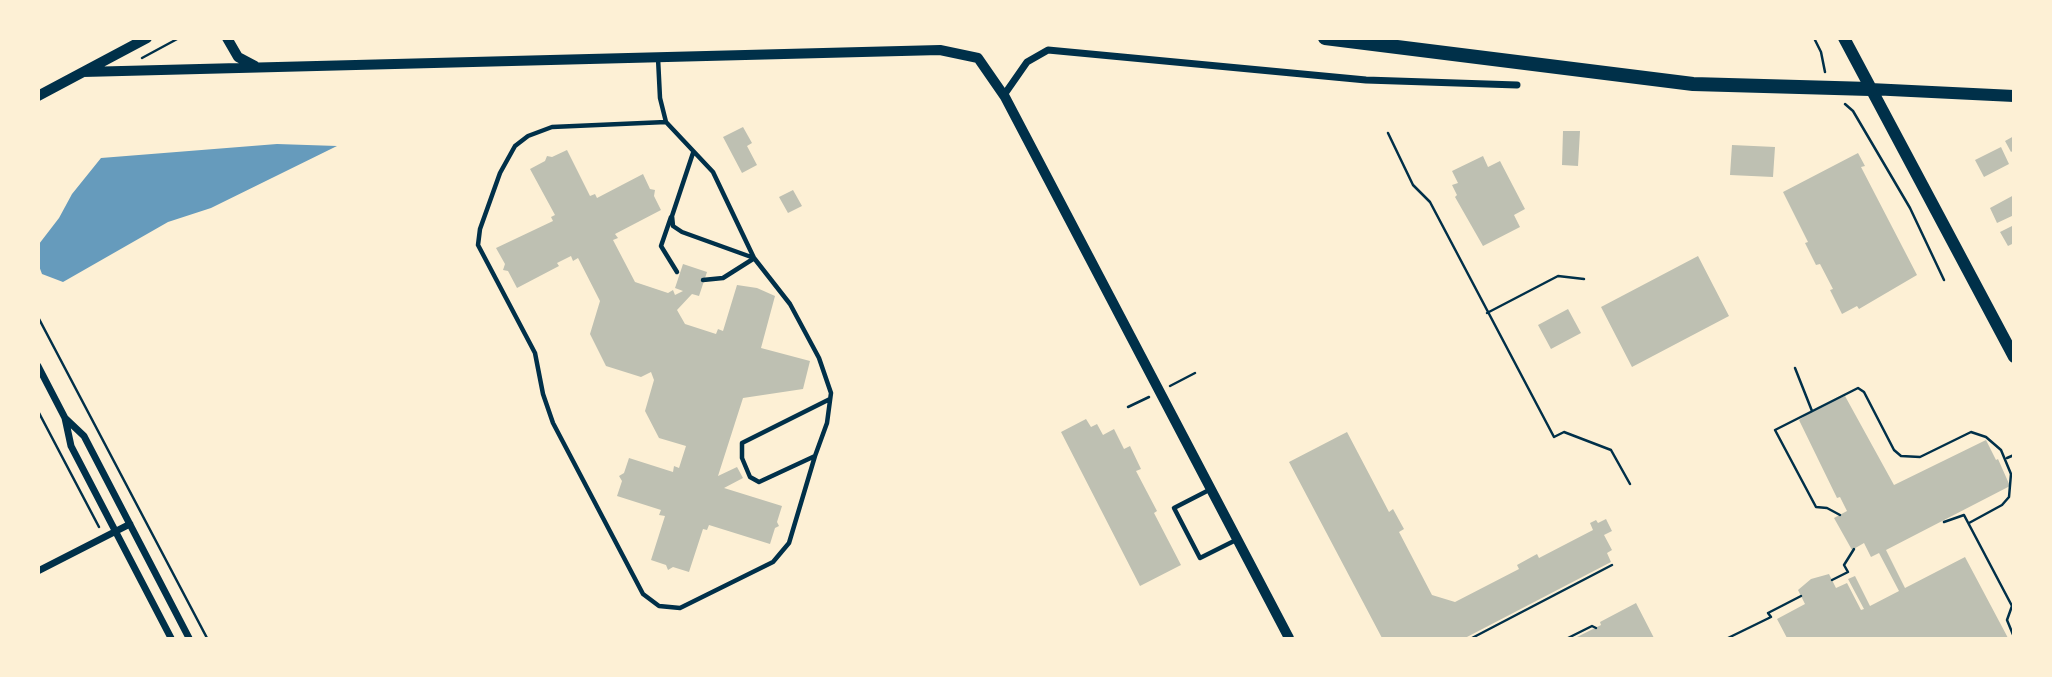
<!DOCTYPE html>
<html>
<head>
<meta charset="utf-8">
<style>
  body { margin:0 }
  #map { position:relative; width:2052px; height:677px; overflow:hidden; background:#fdf0d5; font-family:Raleway,sans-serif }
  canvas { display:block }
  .frame { position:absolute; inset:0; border:40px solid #fdf0d5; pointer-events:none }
</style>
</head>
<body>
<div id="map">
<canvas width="2052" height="677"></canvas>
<div class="frame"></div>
</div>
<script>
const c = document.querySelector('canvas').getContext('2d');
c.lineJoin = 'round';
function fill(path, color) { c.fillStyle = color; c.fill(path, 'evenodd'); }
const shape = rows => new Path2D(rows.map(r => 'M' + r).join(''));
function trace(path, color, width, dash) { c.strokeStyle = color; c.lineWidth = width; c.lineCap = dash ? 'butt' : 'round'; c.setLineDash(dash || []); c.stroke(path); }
fill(shape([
  [277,144,337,146,211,208,168,222,63,282,42,274,39,266,39,244,59,218,72,194,101,158]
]), '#669bbc');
fill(shape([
  [743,127,752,143,747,146,757,165,742,173,723,137],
  [1563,131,1580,131,1578,166,1562,165],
  [2014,136,2014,150,2011,152,2005,141],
  [1732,145,1775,147,1773,177,1730,175],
  [2001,147,2009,164,1984,177,1975,160],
  [567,150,590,196,595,194,597,198,643,174,650,189,655,190,654,196,661,210,615,234,618,238,613,240,635,282,668,293,673,290,675,295,683,291,675,288,683,264,707,272,699,296,692,294,677,310,685,324,716,334,718,329,723,331,737,285,757,288,775,296,761,348,810,361,803,389,743,398,718,476,737,467,743,478,724,488,782,506,777,522,779,526,775,528,770,544,709,525,707,530,703,529,689,572,673,567,668,570,666,565,651,560,665,516,659,515,661,510,617,496,622,481,619,476,624,473,629,458,673,472,674,466,679,468,686,446,659,438,645,411,654,380,651,372,641,377,606,366,590,334,600,301,578,258,573,261,571,256,557,263,559,266,517,288,508,271,503,270,505,264,496,248,553,221,551,217,555,215,530,169,545,161,547,156,552,157],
  [1858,153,1865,166,1861,167,1917,275,1859,309,1857,306,1842,314,1830,290,1833,289,1820,264,1816,265,1805,243,1808,242,1783,192],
  [1483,156,1488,167,1500,161,1525,209,1514,215,1520,227,1483,246,1455,197,1457,195,1452,185,1458,183,1452,171],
  [793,190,802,206,788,213,779,197],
  [2014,195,2014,215,1997,223,1990,208],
  [2014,225,2014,243,2008,246,2000,232],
  [1698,256,1729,316,1632,367,1601,307],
  [1568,309,1581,333,1551,349,1538,325],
  [1845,396,1894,485,1986,440,1996,460,1998,459,2010,486,1886,550,1905,588,1965,557,2008,638,1787,638,1777,619,1805,604,1798,590,1811,579,1829,574,1836,588,1847,583,1861,610,1864,609,1848,579,1855,576,1870,606,1899,591,1879,553,1871,557,1864,543,1852,550,1834,518,1847,511,1840,497,1837,498,1799,420,1818,407],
  [1086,419,1091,427,1097,424,1103,435,1114,429,1124,449,1130,446,1141,469,1136,471,1157,511,1154,513,1181,565,1140,586,1061,432],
  [1347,432,1389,512,1393,509,1404,529,1399,532,1432,595,1455,602,1519,569,1517,565,1537,554,1539,558,1593,530,1590,523,1596,520,1598,523,1606,519,1612,531,1604,535,1612,550,1607,553,1611,562,1465,638,1382,638,1289,462],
  [1636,603,1654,638,1575,638,1601,625,1600,622]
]), '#bec0b2');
trace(shape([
  [1814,38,1821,52,1825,72],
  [142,58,179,38],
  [1845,104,1853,111,1910,208,1944,280],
  [1388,133,1413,185,1430,202,1554,437,1564,432,1611,450,1630,484],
  [1487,313,1558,276,1584,279],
  [38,317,207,638],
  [1795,368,1812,411],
  [1170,386,1195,373],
  [1128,407,1149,397],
  [38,411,99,527],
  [2007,458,2014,455],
  [1840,515,1827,508,1816,507,1775,430,1858,388,1864,392,1894,450,1901,456,1920,457,1971,432,1986,437,2001,450,2011,474,2009,497,2002,505,1969,523],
  [1944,522,1964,515,2012,606,2007,620,2014,637],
  [1832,580,1848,572,1844,565,1854,549],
  [1472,638,1612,565],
  [1568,638,1592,626,1596,628],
  [1728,638,1771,617,1768,613,1801,596]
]), '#003049', 2.5);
trace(shape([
  [658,58,660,98,666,122,713,172,754,258,790,304,819,358,831,393,827,423,815,456,759,482,750,477,742,458,742,443,830,399],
  [666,122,552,127,528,136,515,146,500,173,480,229,478,245,535,353,543,394,553,423,643,594,659,606,680,608,773,562,789,543,815,456],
  [693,153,672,216,673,226,682,232,754,258],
  [671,217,661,246,677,272],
  [703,280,723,278,753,259],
  [1211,489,1174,508,1200,558,1236,540]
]), '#003049', 4.5);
trace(shape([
  [1004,95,1027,62,1048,50,1366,80,1517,85],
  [38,366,65,418,71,446,171,638],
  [65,418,84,436,189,638],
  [38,571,130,524]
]), '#003049', 7);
trace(shape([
  [227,38,238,57,255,66],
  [83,72,940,50,978,58,1005,97,1289,638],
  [38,96,147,38]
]), '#003049', 10);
trace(shape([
  [1844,38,2014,357],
  [1870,89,2014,96]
]), '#003049', 12);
trace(shape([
  [1325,38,1693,84,1870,89]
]), '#003049', 14);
</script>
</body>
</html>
